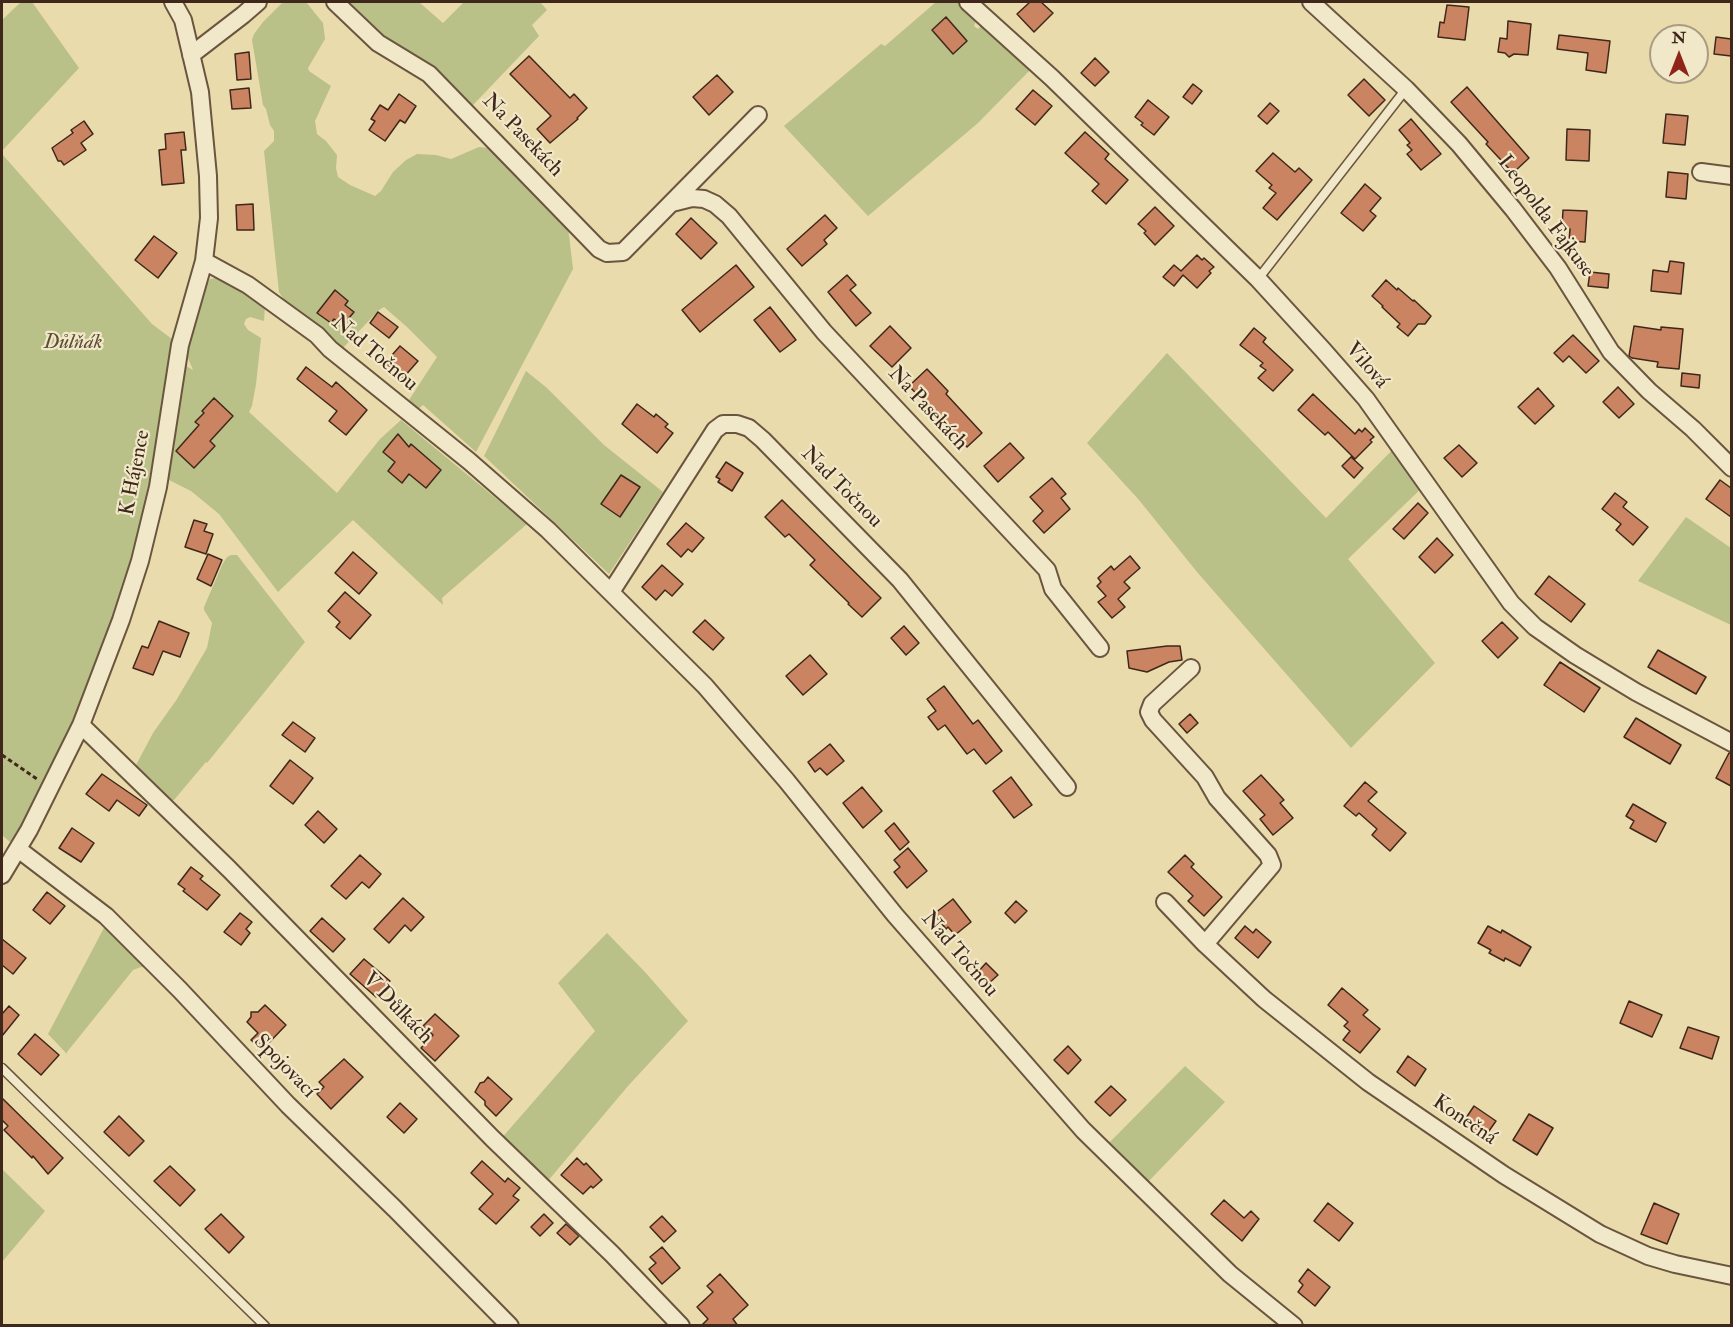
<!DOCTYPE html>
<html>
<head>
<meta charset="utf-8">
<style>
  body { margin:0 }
  #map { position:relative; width:1733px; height:1327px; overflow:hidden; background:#eadbac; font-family:"IM FELL Double Pica",serif }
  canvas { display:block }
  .frame { position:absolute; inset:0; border:3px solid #3f281b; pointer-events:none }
  .north { position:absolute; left:1649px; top:24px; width:60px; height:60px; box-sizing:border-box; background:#f1e8c9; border:2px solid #aa9b83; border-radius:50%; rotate:0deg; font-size:16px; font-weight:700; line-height:24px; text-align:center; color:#3f281b }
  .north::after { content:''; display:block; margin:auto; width:21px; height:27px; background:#8f2418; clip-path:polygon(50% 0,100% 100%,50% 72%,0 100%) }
</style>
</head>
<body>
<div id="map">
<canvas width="1733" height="1327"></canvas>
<div class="frame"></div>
<div class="north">N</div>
</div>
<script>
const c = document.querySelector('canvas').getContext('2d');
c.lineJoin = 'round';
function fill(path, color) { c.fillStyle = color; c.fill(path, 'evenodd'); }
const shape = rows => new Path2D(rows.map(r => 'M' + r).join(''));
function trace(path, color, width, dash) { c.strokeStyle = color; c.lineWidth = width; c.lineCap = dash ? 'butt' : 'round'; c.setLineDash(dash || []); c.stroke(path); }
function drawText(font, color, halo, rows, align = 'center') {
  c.font = font + ' "IM FELL Double Pica",serif'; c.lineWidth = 4.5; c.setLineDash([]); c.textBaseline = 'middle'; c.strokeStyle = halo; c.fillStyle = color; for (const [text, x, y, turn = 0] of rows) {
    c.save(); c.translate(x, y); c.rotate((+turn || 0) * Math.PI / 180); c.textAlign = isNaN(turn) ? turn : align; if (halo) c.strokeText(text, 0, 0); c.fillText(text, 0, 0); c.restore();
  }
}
fill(shape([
  [21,2,32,2,79,68,2,151,2,20],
  [283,2,306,2,323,23,325,39,308,68,309,71,331,86,315,121,317,134,326,141,337,155,336,168,338,177,350,185,375,196,381,191,393,172,406,160,417,154,436,155,451,159,479,147,490,148,568,227,573,269,476,452,423,405,417,410,409,400,437,357,407,327,384,307,379,310,343,348,285,302,279,292,264,151,274,141,274,131,270,125,266,109,263,105,252,40,254,34,263,22],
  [349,2,419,2,443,23,464,2,540,2,547,10,532,25,539,36,473,105,438,70,387,38],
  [936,2,959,2,977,18,974,26,978,29,983,24,1030,70,978,123,868,216,784,126,881,44,885,46],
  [2,154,152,324,180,345,166,438,121,620,18,849,2,835],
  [216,278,223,279,265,305,264,321,250,317,246,319,244,324,248,330,261,338,256,384,252,406,249,412,337,493,380,439,401,420,527,524,442,598,443,605,353,520,278,592,219,514,191,491,165,478,186,366,193,370,188,358,189,348,205,288,210,279],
  [1167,353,1326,518,1399,443,1427,483,1348,559,1435,663,1351,748,1197,572,1139,500,1087,443],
  [526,371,547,388,604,445,663,492,609,574,484,456],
  [1686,517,1731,548,1731,625,1638,581],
  [231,555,237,555,305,642,207,763,206,762,174,800,171,800,164,796,135,767,153,733,177,699,207,648,212,623,204,610,204,607,222,565,227,557],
  [106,924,149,968,141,967,133,970,67,1052,67,1054,48,1034],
  [607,933,645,972,688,1021,628,1086,547,1182,500,1140,595,1031,558,983],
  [1185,1066,1225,1102,1147,1183,1108,1144],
  [2,1169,45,1211,2,1262]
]), '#b9c088');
const building = shape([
  [1030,2,1041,2,1053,13,1034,32,1017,14,1030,2],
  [1447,5,1469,7,1465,40,1438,37,1440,22,1444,23,1447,5],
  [946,17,967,41,953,54,932,30,946,17],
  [1508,21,1531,24,1528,55,1514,54,1509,57,1505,53,1498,52,1500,38,1507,39,1508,21],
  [1559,35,1610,41,1606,73,1586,70,1588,53,1557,49,1559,35],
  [1716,37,1731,39,1731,56,1714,54,1716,37],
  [249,52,251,79,237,80,235,54,249,52],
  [529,56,570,98,574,94,587,108,577,118,578,119,550,143,537,129,551,116,510,74,529,56],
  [1095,58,1109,72,1095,86,1081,73,1095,58],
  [717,75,733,92,709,115,693,97,717,75],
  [1364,79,1385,100,1369,116,1348,95,1364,79],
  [1193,84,1202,91,1192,104,1183,97,1193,84],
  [1467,87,1529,158,1513,173,1486,144,1488,142,1451,102,1467,87],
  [249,88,251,108,232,109,230,90,249,88],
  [1033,90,1052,106,1035,125,1016,109,1033,90],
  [399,94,416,106,405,123,400,120,385,141,369,130,375,121,371,119,380,105,388,110,399,94],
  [1148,100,1169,117,1154,135,1141,125,1143,123,1135,117,1148,100],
  [1270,103,1279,111,1267,124,1258,116,1270,103],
  [1666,114,1688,116,1685,145,1663,143,1666,114],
  [1411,119,1441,154,1421,170,1407,154,1412,150,1407,145,1410,143,1399,130,1411,119],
  [84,121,93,134,81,143,86,150,64,165,61,161,58,161,52,148,73,133,71,130,84,121],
  [1567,129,1590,130,1589,161,1566,160,1567,129],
  [184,132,186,150,181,150,184,183,162,185,159,150,166,149,165,134,184,132],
  [1085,132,1109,154,1105,159,1128,180,1106,204,1092,191,1099,184,1065,153,1085,132],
  [1273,153,1295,172,1299,168,1312,180,1277,220,1263,208,1276,193,1269,188,1272,185,1256,171,1273,153],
  [1668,172,1688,174,1686,199,1666,197,1668,172],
  [1365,184,1381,198,1370,211,1376,216,1363,231,1341,213,1365,184],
  [253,204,254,230,237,230,236,205,253,204],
  [1155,207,1174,226,1155,245,1144,233,1146,231,1138,224,1155,207],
  [1563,210,1587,211,1585,242,1569,241,1570,229,1562,228,1563,210],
  [825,215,837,228,824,240,827,244,802,266,787,249,825,215],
  [691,218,717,243,701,259,676,234,691,218],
  [154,236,177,253,158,278,135,260,154,236],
  [1197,255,1202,260,1204,258,1214,267,1209,271,1211,273,1197,288,1183,275,1174,286,1163,277,1174,265,1181,271,1197,255],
  [1670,261,1684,263,1681,294,1651,291,1653,270,1668,272,1670,261],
  [736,265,754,287,700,332,682,310,736,265],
  [1590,272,1609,274,1608,288,1588,286,1590,272],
  [847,275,856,285,850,290,871,313,856,326,828,292,847,275],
  [1386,280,1397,290,1398,288,1413,301,1414,300,1431,316,1425,324,1418,324,1408,336,1397,327,1400,324,1382,307,1383,306,1372,296,1386,280],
  [335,290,348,301,345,305,354,312,343,325,334,319,331,323,317,313,335,290],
  [770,307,796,340,780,352,754,320,770,307],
  [378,312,398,327,389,338,370,323,378,312],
  [890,326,911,348,892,367,870,346,890,326],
  [1634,326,1661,330,1661,327,1683,329,1679,369,1657,367,1658,362,1632,358,1629,356,1634,326],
  [1254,328,1266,338,1263,342,1293,370,1273,391,1258,378,1266,370,1260,366,1263,363,1240,345,1254,328],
  [1573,335,1599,361,1586,373,1569,356,1563,362,1554,353,1573,335],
  [400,346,418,361,403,378,388,365,394,357,392,355,400,346],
  [306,367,332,387,336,382,367,410,346,435,329,421,337,411,297,379,306,367],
  [927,369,948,391,946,394,982,433,967,447,909,386,927,369],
  [1682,373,1700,375,1699,388,1681,386,1682,373],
  [1618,387,1634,404,1619,418,1603,402,1618,387],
  [1538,388,1554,406,1535,424,1518,407,1538,388],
  [1313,394,1355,434,1359,429,1362,432,1365,428,1374,437,1370,440,1372,442,1355,459,1328,432,1325,435,1298,410,1313,394],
  [214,398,233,416,210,441,215,446,194,468,176,451,199,425,195,422,204,413,202,411,214,398],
  [637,404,654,417,656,414,668,424,665,427,673,433,657,453,622,424,637,404],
  [398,434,409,447,411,444,441,470,426,488,409,474,402,483,388,471,395,462,383,452,398,434],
  [1010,443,1024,458,998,482,984,466,1010,443],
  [1459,445,1477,463,1462,477,1444,458,1459,445],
  [1351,457,1363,468,1354,478,1342,466,1351,457],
  [726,462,743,473,732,491,718,482,720,479,716,477,726,462],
  [621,475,640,487,620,517,601,504,621,475],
  [1052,478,1066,494,1061,498,1070,509,1044,533,1033,521,1043,511,1030,497,1052,478],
  [1720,480,1731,488,1731,517,1706,499,1720,480],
  [1615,493,1627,502,1623,507,1648,527,1633,545,1616,530,1621,524,1602,509,1615,493],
  [782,500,881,598,862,617,848,604,849,603,810,565,815,560,789,534,785,537,765,517,782,500],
  [1418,503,1428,513,1404,539,1393,529,1418,503],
  [194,520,207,524,204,531,213,534,206,554,185,547,194,520],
  [686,523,704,538,692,552,688,549,681,557,667,544,686,523],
  [1437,538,1453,555,1435,573,1419,557,1437,538],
  [353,552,377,573,359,594,335,573,353,552],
  [208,554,222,560,211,586,197,579,208,554],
  [1130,556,1140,568,1124,582,1130,588,1118,599,1125,607,1112,618,1098,602,1106,596,1097,586,1101,582,1098,578,1111,566,1114,570,1130,556],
  [662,565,683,584,672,596,665,590,656,600,642,587,662,565],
  [1549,576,1585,604,1571,622,1535,594,1549,576],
  [345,592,371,615,350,639,336,627,340,622,328,611,345,592],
  [705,620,724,638,713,650,693,632,705,620],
  [159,621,189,633,180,657,163,651,153,675,133,668,142,646,148,648,159,621],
  [1502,622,1518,638,1498,658,1482,641,1502,622],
  [904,626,919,643,906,655,891,638,904,626],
  [1167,646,1180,646,1182,660,1169,662,1147,672,1129,668,1127,651,1167,646],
  [1658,650,1706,677,1696,694,1648,667,1658,650],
  [810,655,827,674,803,695,786,676,810,655],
  [1560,662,1600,688,1584,712,1544,685,1560,662],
  [944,686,973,724,978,720,1002,751,986,764,974,749,967,754,945,725,938,730,928,717,936,711,927,699,944,686],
  [1190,714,1198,723,1187,733,1179,724,1190,714],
  [1636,718,1681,745,1670,764,1624,737,1636,718],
  [293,722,315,738,305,752,282,735,293,722],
  [830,744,844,761,827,775,820,768,815,772,808,762,830,744],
  [1729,753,1731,753,1731,786,1716,778,1729,753],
  [290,760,313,778,293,804,270,786,290,760],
  [102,774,147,805,139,816,117,800,109,811,86,794,102,774],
  [1261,775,1284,800,1280,803,1293,818,1273,835,1260,819,1265,815,1243,791,1261,775],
  [1011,777,1032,805,1014,818,993,791,1011,777],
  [1365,782,1377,792,1368,801,1406,833,1390,851,1372,835,1377,829,1359,813,1356,816,1344,806,1365,782],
  [862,787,882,811,863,828,843,803,862,787],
  [1633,804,1666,823,1656,842,1630,828,1634,821,1626,816,1633,804],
  [318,811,337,829,324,843,305,825,318,811],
  [894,823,909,842,900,850,885,831,894,823],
  [72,828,94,843,81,862,59,848,72,828],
  [908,848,927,871,907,888,894,872,900,867,894,860,908,848],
  [360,855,381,874,369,888,362,882,346,899,331,886,360,855],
  [1185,855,1194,864,1191,867,1222,897,1204,916,1188,901,1193,896,1168,872,1185,855],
  [191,867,203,876,200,879,220,895,207,910,183,891,185,889,178,884,191,867],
  [47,892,65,906,50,924,33,910,47,892],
  [403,898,424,917,411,931,405,925,389,943,374,929,403,898],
  [953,899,971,922,955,935,948,927,946,929,934,914,953,899],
  [1016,901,1027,911,1015,923,1005,913,1016,901],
  [240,913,252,922,246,929,250,933,241,945,224,932,240,913],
  [322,918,345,939,333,952,310,931,322,918],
  [1245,926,1253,933,1256,929,1271,942,1258,958,1235,938,1245,926],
  [1488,926,1501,933,1502,930,1531,947,1520,966,1505,958,1504,961,1489,953,1491,950,1478,943,1488,926],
  [2,939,26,958,13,974,2,965,2,939],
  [364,959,390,981,376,997,350,974,364,959],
  [986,963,998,975,988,984,977,973,986,963],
  [1342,988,1368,1010,1363,1015,1380,1029,1360,1053,1343,1040,1350,1031,1344,1026,1348,1022,1328,1005,1342,988],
  [1629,1001,1662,1015,1652,1037,1620,1023,1629,1001],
  [265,1005,286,1025,262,1050,251,1040,258,1033,247,1022,251,1017,251,1012,258,1012,265,1005],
  [9,1006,19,1015,2,1036,2,1014,9,1006],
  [435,1014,459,1036,435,1061,421,1048,433,1035,423,1026,435,1014],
  [1688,1027,1719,1037,1712,1059,1680,1048,1688,1027],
  [35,1034,59,1055,41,1075,18,1054,35,1034],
  [1068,1046,1081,1060,1068,1074,1054,1060,1068,1046],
  [1408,1056,1426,1069,1415,1086,1397,1072,1408,1056],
  [344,1059,363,1077,331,1109,317,1094,324,1087,319,1082,344,1059],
  [488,1077,512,1099,496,1116,485,1105,485,1101,475,1092,480,1083,484,1082,488,1077],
  [1111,1086,1126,1100,1110,1116,1095,1102,1111,1086],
  [2,1098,63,1158,48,1174,33,1156,32,1158,4,1130,8,1126,2,1120,2,1098],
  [400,1103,417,1119,404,1133,387,1117,400,1103],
  [1474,1106,1496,1121,1484,1138,1462,1124,1474,1106],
  [1529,1114,1553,1128,1537,1155,1513,1140,1529,1114],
  [119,1116,144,1141,129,1156,104,1132,119,1116],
  [577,1158,584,1165,586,1163,602,1180,593,1188,591,1186,583,1194,561,1175,577,1158],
  [482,1161,505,1182,508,1178,520,1188,513,1196,519,1200,496,1224,479,1209,493,1194,471,1173,482,1161],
  [170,1166,195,1190,180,1206,154,1181,170,1166],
  [1224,1200,1244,1218,1251,1211,1259,1219,1242,1241,1211,1214,1224,1200],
  [1328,1203,1353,1223,1339,1241,1314,1221,1328,1203],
  [1654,1203,1679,1214,1667,1244,1641,1234,1654,1203],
  [221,1214,244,1237,229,1253,205,1229,221,1214],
  [544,1214,553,1223,540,1236,531,1227,544,1214],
  [662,1216,676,1231,664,1242,650,1227,662,1216],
  [566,1224,579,1236,570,1245,557,1233,566,1224],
  [662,1247,680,1268,662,1284,649,1269,656,1263,650,1257,662,1247],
  [1308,1269,1330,1287,1315,1306,1298,1292,1303,1285,1299,1281,1308,1269],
  [720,1274,748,1305,733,1319,738,1326,701,1326,708,1319,697,1307,713,1292,707,1286,720,1274]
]);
fill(building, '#cb8462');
trace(building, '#3f281b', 1.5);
const lane = shape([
  [1258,279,1406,89],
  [2,1068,265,1326]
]);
const street = shape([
  [335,2,378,43,429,74,599,249,607,253,623,252,758,115],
  [968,2,1052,78,1258,279,1323,350,1366,399,1511,603,1535,627,1575,655,1636,692,1732,743],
  [1311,2,1406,89,1459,144,1513,209,1558,268,1611,352,1649,391,1693,429,1732,468],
  [191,55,243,15,258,2],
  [1701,172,1732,176],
  [672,203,692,198,704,199,715,204,729,216,824,332,1047,570,1053,589,1100,648],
  [204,261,248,285,317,335,330,349,469,461,548,530,705,686,786,780,895,915,1083,1130,1230,1274,1294,1326],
  [611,592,715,430,723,424,737,424,749,428,763,440,900,580,1067,787],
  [1191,668,1152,704,1149,712,1153,720,1205,777,1217,798,1268,855,1272,865,1205,944],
  [81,725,229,869,492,1138,612,1254,681,1326],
  [18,849,106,916,180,990,288,1105,395,1209,510,1326],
  [2,875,29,830,81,725,121,620,140,561,158,487,180,345,204,261,209,218,208,176,200,92,183,20,173,2],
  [1165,902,1205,944,1264,999,1368,1082,1504,1175,1600,1234,1648,1256,1675,1264,1732,1276]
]);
trace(lane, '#6a553f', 11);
trace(street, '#6a553f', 20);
trace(shape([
  [2,755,37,779]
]), '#3f281b', 3, [4.5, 3]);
trace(lane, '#f1e8c9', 8);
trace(street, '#f1e8c9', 16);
drawText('21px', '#3f281b', '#f1e8c9', [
  ["Na Pasekách",522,136,46],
  ["Leopolda Fajkuse",1545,217,53],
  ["Nad Točnou",374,354,40],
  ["Vilová",1366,366,49],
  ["Na Pasekách",927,409,47],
  ["K Hájence",136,473,-79],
  ["Nad Točnou",841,488,45],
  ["Nad Točnou",959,955,49],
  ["V Důlkách",397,1009,46],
  ["Spojovací",284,1067,46],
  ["Konečná",1464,1121,34]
]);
drawText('italic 21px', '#5e4e36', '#f1e8c9', [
  ["Důlňák",73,343]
]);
</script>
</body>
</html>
